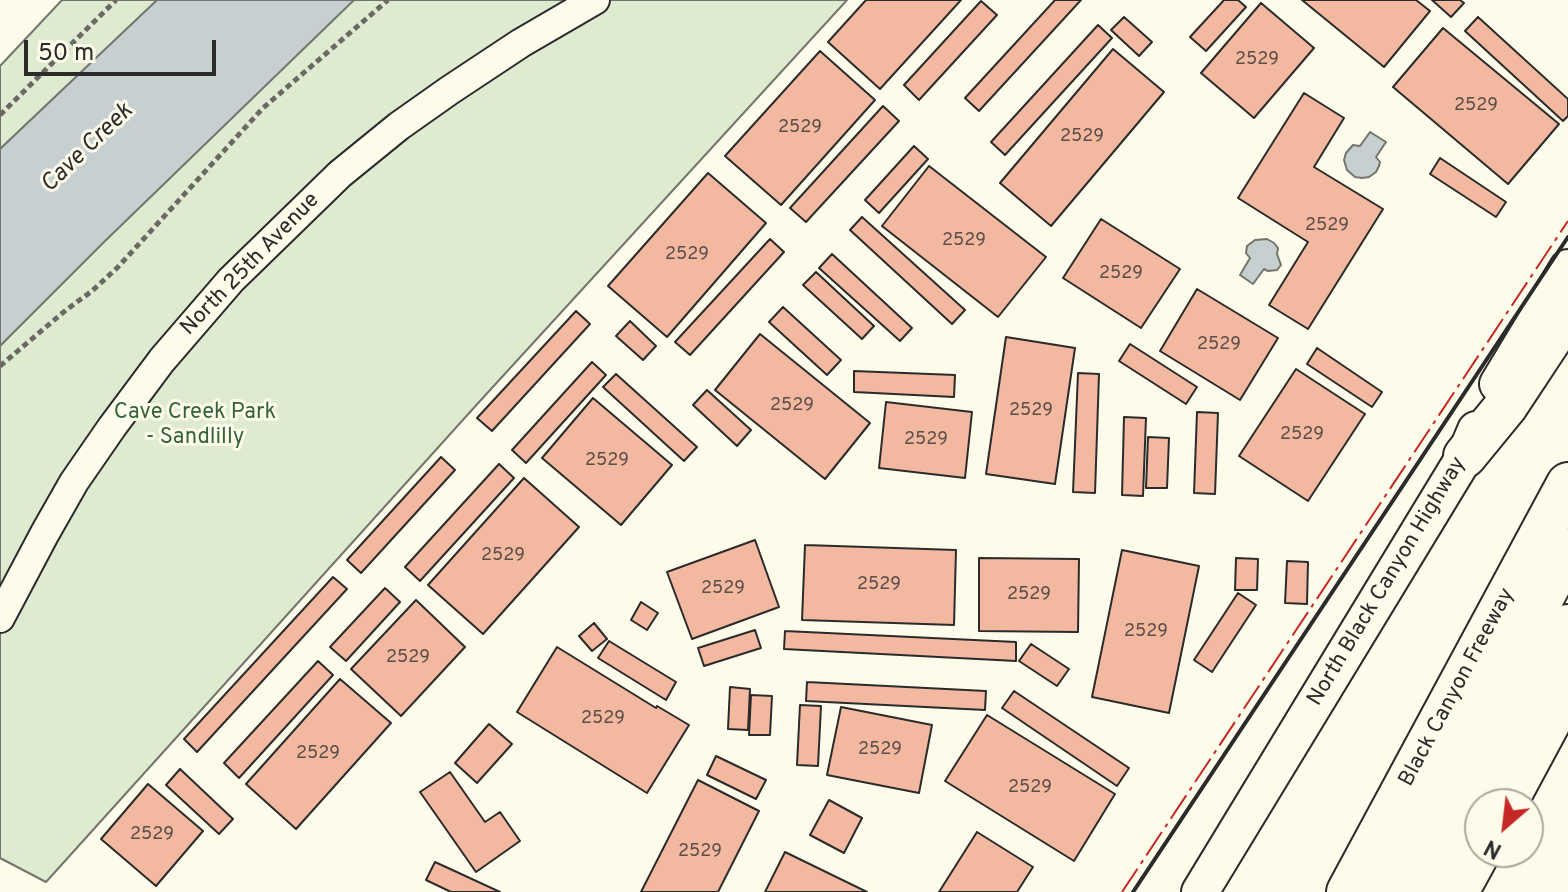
<!DOCTYPE html>
<html>
<head>
<meta charset="utf-8">
<style>
  body { margin:0 }
  #map { position:relative; width:1568px; height:892px; overflow:hidden; background:#fdfbea; font-family:Overpass,sans-serif }
  canvas { display:block }
  .north { position:absolute; left:1464px; top:788px; width:80px; height:80px; box-sizing:border-box; background:#fdfbea; border:2px solid #a9a89e; border-radius:50%; rotate:208deg; font-size:22px; font-weight:700; line-height:32px; text-align:center; color:#2b2b2b }
  .north::after { content:''; display:block; margin:auto; width:28px; height:36px; background:#c62828; clip-path:polygon(50% 0,100% 100%,50% 72%,0 100%) }
  .scale { position:absolute; left:24px; top:40px; width:192px; height:36px; box-sizing:border-box; border:4px solid #2b2b2b; border-top:0; padding-left:10px; font-size:24px; line-height:28px; white-space:nowrap; color:#2b2b2b; -webkit-text-stroke:6px #fdfbea; paint-order:stroke }
</style>
</head>
<body>
<div id="map">
<canvas width="1568" height="892"></canvas>
<div class="north">N</div>
<div class="scale">50 m</div>
</div>
<script>
const c = document.querySelector('canvas').getContext('2d');
c.lineJoin = 'round';
function fill(path, color) { c.fillStyle = color; c.fill(path, 'evenodd'); }
const shape = rows => new Path2D(rows.map(r => 'M' + r).join(''));
function trace(path, color, width, dash) { c.strokeStyle = color; c.lineWidth = width; c.lineCap = dash ? 'butt' : 'round'; c.setLineDash(dash || []); c.stroke(path); }
function drawText(font, color, halo, rows, align = 'center') {
  c.font = font + ' Overpass,sans-serif'; c.lineWidth = 6; c.setLineDash([]); c.textBaseline = 'middle'; c.strokeStyle = halo; c.fillStyle = color; for (const [text, x, y, turn = 0] of rows) {
    c.save(); c.translate(x, y); c.rotate((+turn || 0) * Math.PI / 180); c.textAlign = isNaN(turn) ? turn : align; if (halo) c.strokeText(text, 0, 0); c.fillText(text, 0, 0); c.restore();
  }
}
const green = shape([
  [62,0,847,0,480,401,46,882,0,858,0,66,62,0]
]);
fill(green, '#deebd1');
trace(green, '#74746e', 2);
const water = shape([
  [157,0,354,0,103,243,0,346,0,149,157,0],
  [1370,132,1386,142,1376,157,1380,162,1379,166,1376,172,1369,177,1362,178,1355,177,1347,170,1344,160,1346,153,1353,145,1360,146,1370,132],
  [1267,239,1274,243,1278,248,1277,254,1281,265,1277,270,1268,271,1264,269,1253,284,1240,275,1250,258,1246,253,1247,246,1255,240,1267,239]
]);
fill(water, '#c7d0d0');
trace(water, '#74746e', 2);
const building = shape([
  [866,0,961,0,880,89,828,42,866,0],
  [1055,0,1081,0,979,111,965,98,1055,0],
  [1224,0,1238,0,1246,7,1206,51,1190,37,1224,0],
  [1302,0,1416,0,1430,11,1384,67,1302,0],
  [1432,0,1460,0,1464,3,1451,17,1432,0],
  [981,1,997,15,919,100,904,85,981,1],
  [1261,3,1314,48,1254,118,1201,73,1261,3],
  [1124,17,1152,42,1139,56,1111,30,1124,17],
  [1478,17,1568,99,1568,116,1563,121,1465,31,1478,17],
  [1098,25,1112,38,1005,155,991,142,1098,25],
  [1443,28,1559,124,1508,184,1393,87,1443,28],
  [1113,49,1164,92,1051,226,1000,183,1113,49],
  [820,51,875,100,781,205,725,156,820,51],
  [1304,93,1344,118,1314,167,1383,209,1308,329,1269,305,1308,242,1238,198,1304,93],
  [883,106,899,121,806,222,790,208,883,106],
  [914,146,928,159,879,213,865,200,914,146],
  [1440,158,1506,202,1496,217,1430,174,1440,158],
  [929,166,1046,257,998,317,882,226,929,166],
  [708,173,766,223,667,337,608,286,708,173],
  [862,217,965,310,952,324,850,230,862,217],
  [1101,219,1180,269,1141,328,1063,278,1101,219],
  [770,239,784,252,690,355,675,342,770,239],
  [832,254,912,328,900,341,819,268,832,254],
  [816,272,874,326,862,339,803,285,816,272],
  [1197,289,1278,338,1240,400,1160,351,1197,289],
  [783,307,841,360,827,375,769,322,783,307],
  [576,311,590,324,492,431,477,418,576,311],
  [630,321,656,346,643,360,616,336,630,321],
  [760,334,870,423,825,479,715,390,760,334],
  [1006,337,1075,348,1055,484,986,474,1006,337],
  [1130,344,1197,387,1186,404,1119,361,1130,344],
  [1317,348,1382,392,1372,407,1307,364,1317,348],
  [592,362,606,375,526,463,512,450,592,362],
  [1296,369,1365,414,1308,501,1239,456,1296,369],
  [854,371,955,375,954,397,854,392,854,371],
  [1078,373,1099,374,1095,493,1073,492,1078,373],
  [616,374,697,447,684,461,603,387,616,374],
  [707,390,751,430,737,446,693,405,707,390],
  [593,398,672,465,621,525,542,458,593,398],
  [886,402,972,412,965,478,879,468,886,402],
  [1197,412,1218,413,1215,494,1194,493,1197,412],
  [1124,417,1146,418,1143,496,1122,495,1124,417],
  [1148,437,1169,438,1167,488,1146,488,1148,437],
  [441,457,455,470,361,573,347,560,441,457],
  [499,464,514,478,420,581,405,567,499,464],
  [524,478,579,527,483,634,428,585,524,478],
  [755,540,779,607,692,639,667,572,755,540],
  [805,545,956,550,954,625,802,620,805,545],
  [1122,550,1199,566,1169,713,1092,697,1122,550],
  [979,558,1079,559,1078,632,979,631,979,558],
  [1236,558,1258,559,1257,590,1235,590,1236,558],
  [1287,561,1308,562,1307,604,1285,603,1287,561],
  [333,577,347,589,197,752,184,739,333,577],
  [385,588,400,602,346,661,330,647,385,588],
  [1238,593,1256,605,1212,672,1194,660,1238,593],
  [416,600,465,647,401,716,351,669,416,600],
  [641,602,658,613,647,630,631,620,641,602],
  [594,623,607,639,592,651,579,636,594,623],
  [755,630,761,648,704,666,698,648,755,630],
  [785,631,1016,642,1016,661,784,649,785,631],
  [609,641,676,682,666,700,598,658,609,641],
  [1031,644,1069,669,1057,686,1019,661,1031,644],
  [557,647,656,708,657,706,689,725,647,793,517,712,557,647],
  [318,661,333,675,239,778,224,763,318,661],
  [340,679,391,723,296,829,246,784,340,679],
  [807,682,986,691,985,710,806,701,807,682],
  [730,687,750,689,748,730,728,729,730,687],
  [1014,691,1129,768,1117,786,1002,708,1014,691],
  [751,695,772,696,770,735,749,735,751,695],
  [800,705,821,706,818,766,797,765,800,705],
  [841,707,932,725,919,793,827,775,841,707],
  [987,715,1115,794,1074,861,945,781,987,715],
  [489,724,512,744,477,783,455,763,489,724],
  [716,756,766,780,756,799,707,775,716,756],
  [180,769,233,819,219,834,166,785,180,769],
  [450,772,485,822,500,812,520,841,476,872,420,792,450,772],
  [698,780,759,811,718,892,641,892,698,780],
  [148,784,203,831,156,886,101,839,148,784],
  [829,800,862,818,844,853,810,835,829,800],
  [977,832,1033,867,1017,892,939,892,977,832],
  [785,852,867,892,765,892,785,852],
  [435,862,500,892,451,892,426,880,435,862]
]);
fill(building, '#f2b8a0');
trace(building, '#2b2b2b', 2);
const minor = shape([
  [0,618,45,533,74,482,112,427,162,360,231,280,340,174,399,126,450,90,521,43,595,0]
]);
const major = shape([
  [1498,384,1568,268],
  [1200,892,1465,456,1476,430]
]);
const highway = shape([
  [1465,456,1506,406,1568,312],
  [1505,804,1568,687],
  [1348,892,1568,484],
  [1383,892,1568,550],
  [1423,892,1568,626],
  [1457,892,1480,850]
]);
trace(minor, '#2b2b2b', 32);
trace(major, '#2b2b2b', 40);
trace(highway, '#2b2b2b', 46);
trace(shape([
  [0,115,116,0],
  [0,366,66,310,92,291,118,267,263,108,388,0]
]), '#6a6964', 5, [6, 4]);
trace(minor, '#fdfbea', 28);
trace(major, '#fdfbea', 36);
trace(highway, '#fdfbea', 42);
trace(shape([
  [1133,892,1568,237]
]), '#2b2b2b', 4);
trace(shape([
  [1122,892,1568,221]
]), '#c62828', 2, [28, 6, 4, 6]);
drawText('18px', '#5d4e48', null, [
  ["2529",1257,60],
  ["2529",1476,106],
  ["2529",800,128],
  ["2529",1082,137],
  ["2529",1327,226],
  ["2529",964,241],
  ["2529",687,255],
  ["2529",1121,274],
  ["2529",1219,345],
  ["2529",792,406],
  ["2529",1031,411],
  ["2529",1302,435],
  ["2529",926,440],
  ["2529",607,461],
  ["2529",503,556],
  ["2529",879,585],
  ["2529",723,589],
  ["2529",1029,595],
  ["2529",1146,632],
  ["2529",408,658],
  ["2529",603,719],
  ["2529",880,750],
  ["2529",318,754],
  ["2529",1030,788],
  ["2529",152,835],
  ["2529",700,852]
]);
drawText('22px', '#2b2b2b', '#fdfbea', [
  ["North 25th Avenue",251,265,-46],
  ["North Black Canyon Highway",1388,582,-59],
  ["Black Canyon Freeway",1458,688,-62]
]);
drawText('22px', '#34623c', '#fdfbea', [
  ["Cave Creek Park",195,414],
  ["- Sandlilly",195,439]
]);
drawText('italic 24px', '#2b2b2b', '#fdfbea', [
  ["Cave Creek",88,149,-44]
]);
</script>
</body>
</html>
